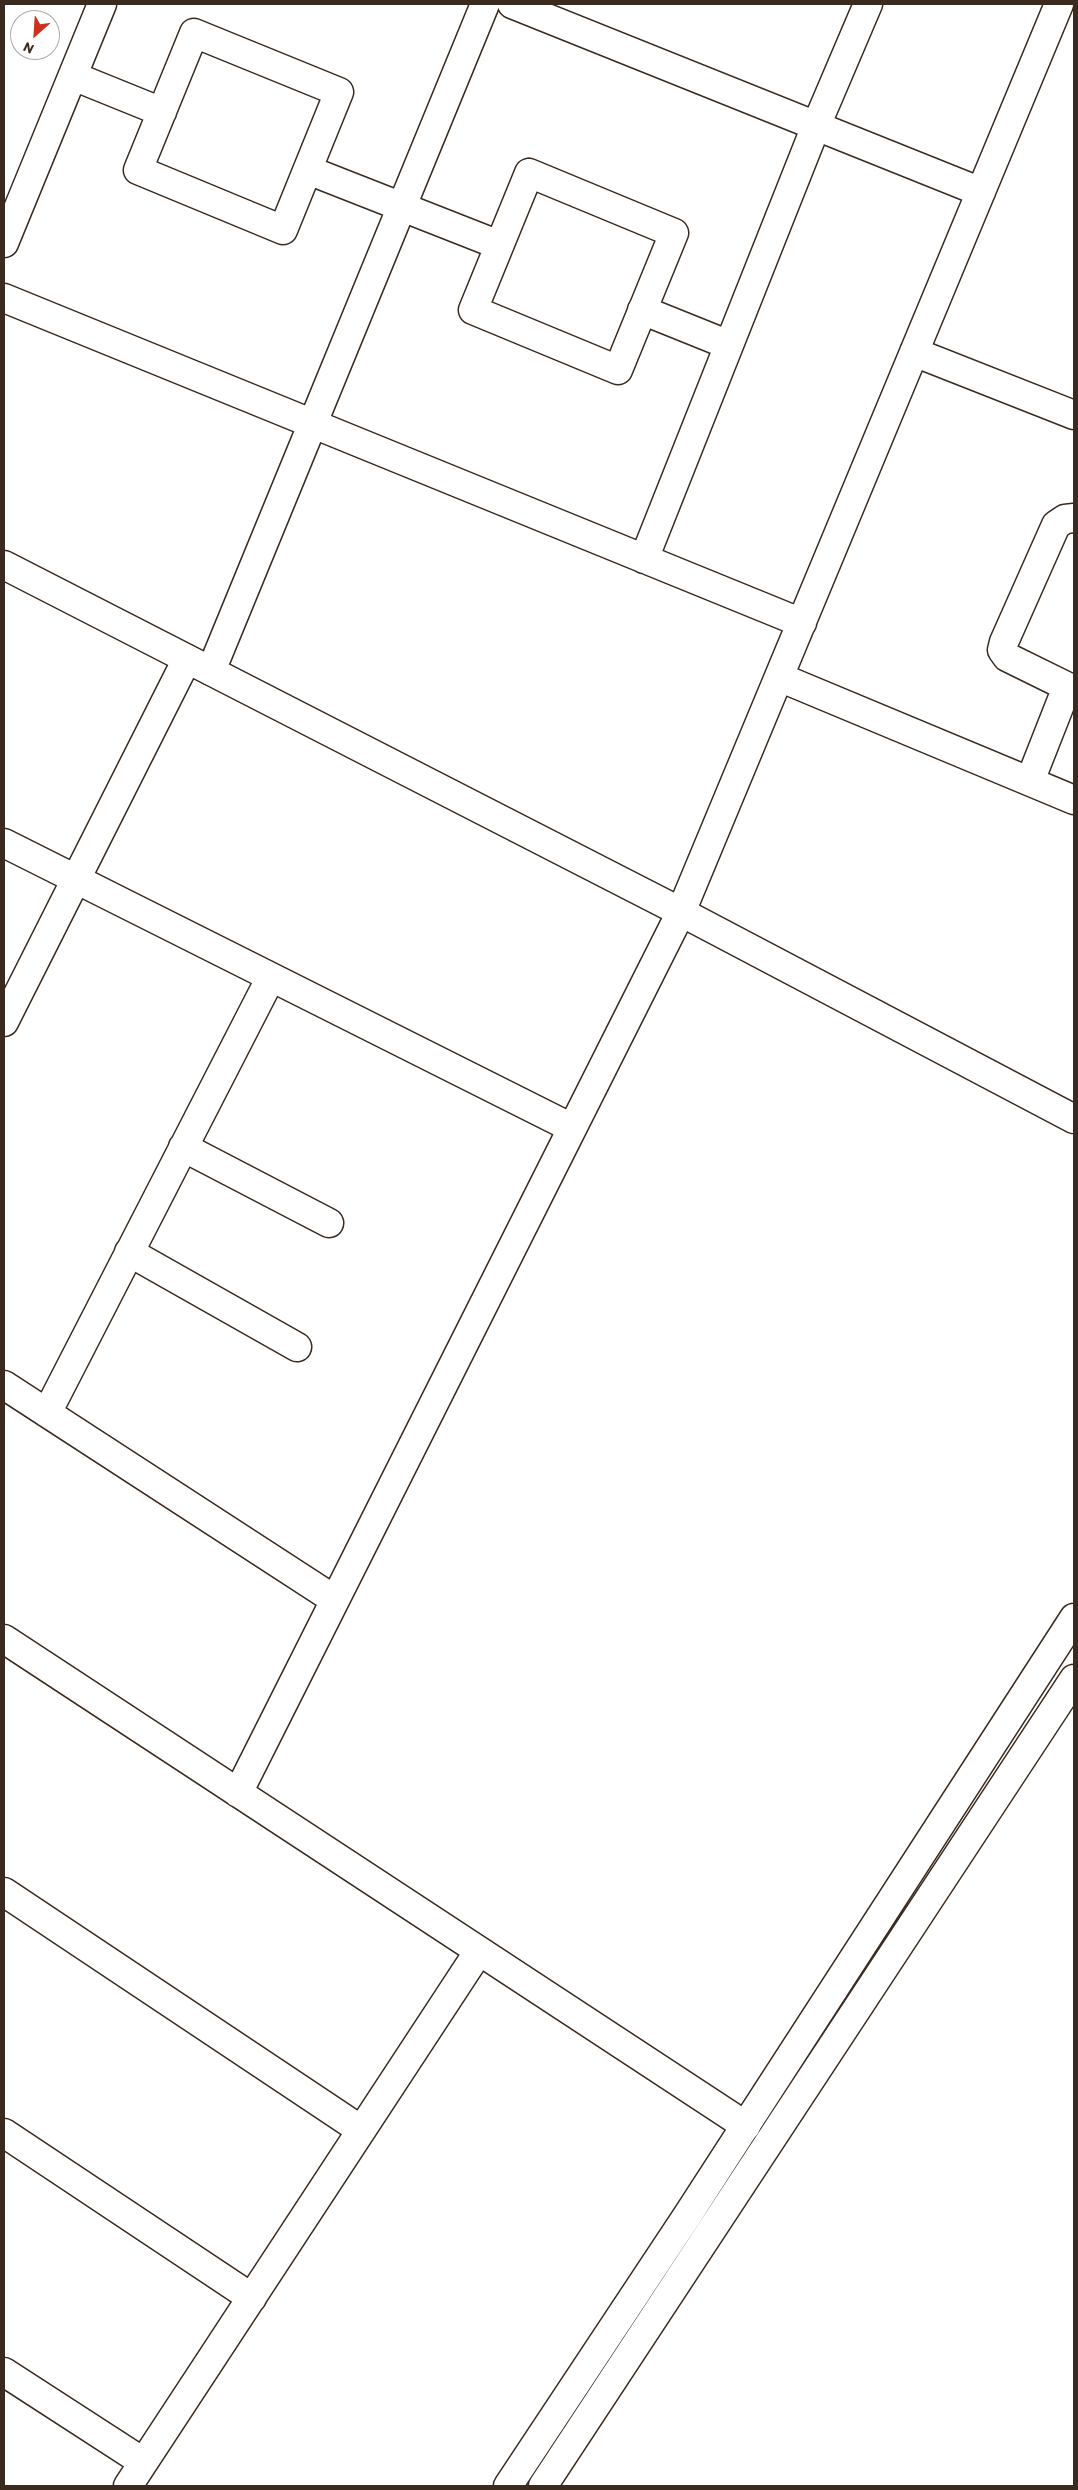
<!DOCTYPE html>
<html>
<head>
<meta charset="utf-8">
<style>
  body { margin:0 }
  #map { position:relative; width:1078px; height:2490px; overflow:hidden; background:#fff; font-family:Itim,sans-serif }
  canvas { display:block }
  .frame { position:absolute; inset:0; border:5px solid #3b2a1e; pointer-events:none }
  .north { position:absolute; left:10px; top:10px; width:50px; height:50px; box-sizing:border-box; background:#fff; border:1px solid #b1aaa5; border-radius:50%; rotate:206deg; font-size:14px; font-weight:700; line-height:20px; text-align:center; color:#3b2a1e }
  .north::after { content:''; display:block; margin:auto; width:18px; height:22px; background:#c8321e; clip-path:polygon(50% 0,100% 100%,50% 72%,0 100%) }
</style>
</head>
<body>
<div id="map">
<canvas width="1078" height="2490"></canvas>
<div class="frame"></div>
<div class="north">N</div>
</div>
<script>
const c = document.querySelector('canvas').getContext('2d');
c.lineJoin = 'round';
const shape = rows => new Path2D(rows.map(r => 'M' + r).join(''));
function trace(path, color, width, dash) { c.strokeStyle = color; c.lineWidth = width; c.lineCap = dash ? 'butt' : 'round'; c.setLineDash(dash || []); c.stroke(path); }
const street = shape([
  [512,4,981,192],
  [194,33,339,92,283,230,138,170,194,33],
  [73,76,162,112],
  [308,170,499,245],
  [529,173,674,233,618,370,473,310,529,173],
  [4,243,102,4],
  [4,298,802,623],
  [642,310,729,345],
  [914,352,1074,415],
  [1074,518,1065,519,1056,525,1004,642,1002,650,1007,657,1074,690],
  [644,559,816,126,868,4],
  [211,671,485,4],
  [779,677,1074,800],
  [1030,781,1067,687],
  [4,843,572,1128],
  [4,1022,187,659],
  [183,1147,329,1223],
  [129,1252,297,1347],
  [4,1385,335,1600],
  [47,1413,271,977],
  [4,1639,746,2126],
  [238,1793,681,912,1059,4],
  [4,1892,361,2130],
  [4,2133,252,2298],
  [4,2372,143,2462],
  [128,2486,479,1951]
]);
const secondary = shape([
  [4,565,681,912,1074,1119],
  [508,2486,687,2216,1074,1618],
  [543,2486,1074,1679]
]);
trace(street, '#3b2a1e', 31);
trace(secondary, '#3b2a1e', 31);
trace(street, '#fff', 28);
trace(secondary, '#fff', 28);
</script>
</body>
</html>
